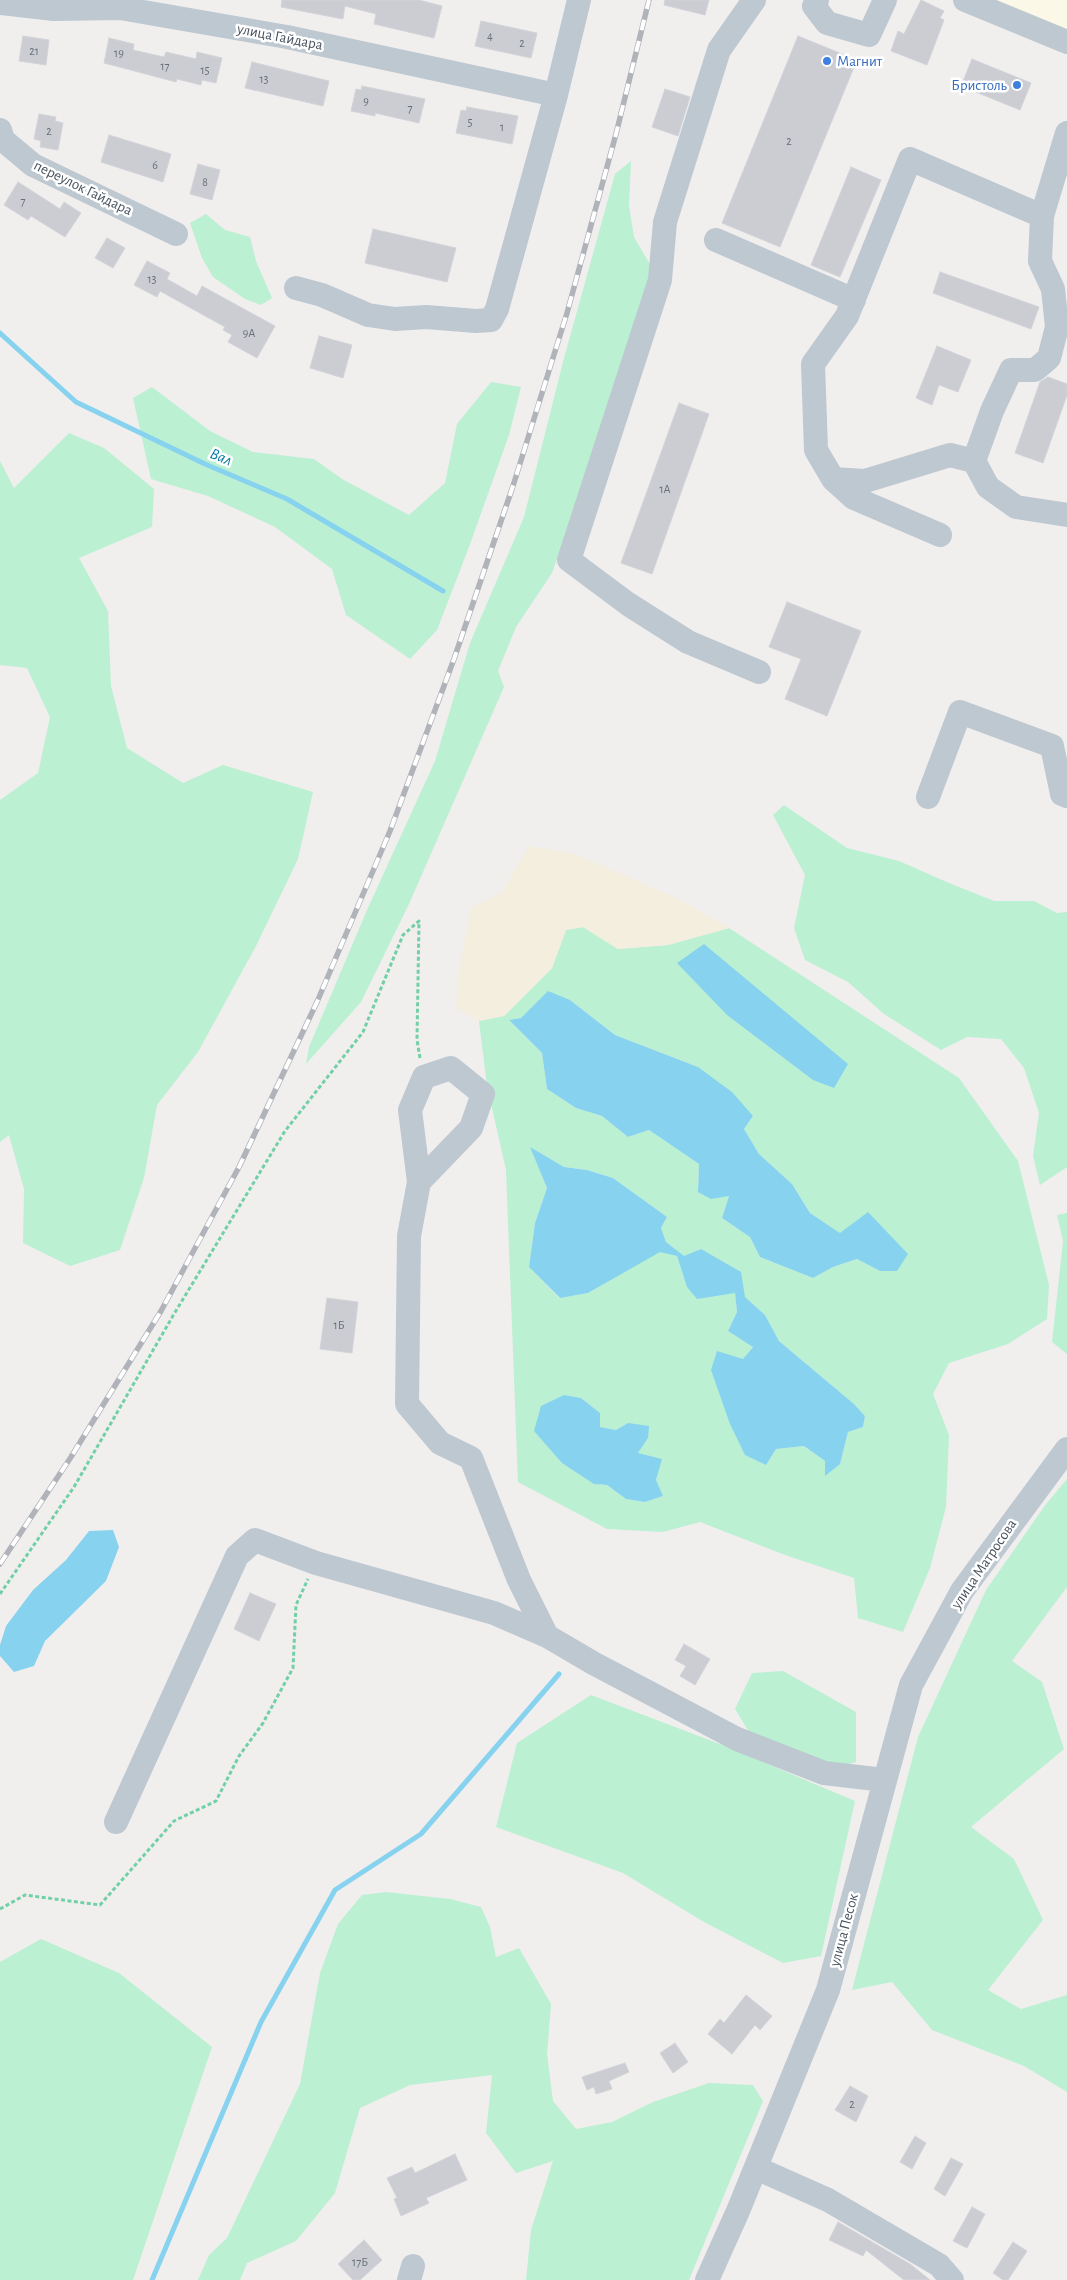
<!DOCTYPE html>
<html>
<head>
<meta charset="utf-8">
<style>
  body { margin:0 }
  canvas { display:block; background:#f1eeee }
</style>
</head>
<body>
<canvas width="1067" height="2280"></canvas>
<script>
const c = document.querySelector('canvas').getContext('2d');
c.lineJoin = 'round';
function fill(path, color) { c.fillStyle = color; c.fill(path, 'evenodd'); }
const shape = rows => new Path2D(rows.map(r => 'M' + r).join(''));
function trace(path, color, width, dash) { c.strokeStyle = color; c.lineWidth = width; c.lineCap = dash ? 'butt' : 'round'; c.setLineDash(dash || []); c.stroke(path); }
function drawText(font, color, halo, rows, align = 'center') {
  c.font = font + ' "Alegreya Sans",sans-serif'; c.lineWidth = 5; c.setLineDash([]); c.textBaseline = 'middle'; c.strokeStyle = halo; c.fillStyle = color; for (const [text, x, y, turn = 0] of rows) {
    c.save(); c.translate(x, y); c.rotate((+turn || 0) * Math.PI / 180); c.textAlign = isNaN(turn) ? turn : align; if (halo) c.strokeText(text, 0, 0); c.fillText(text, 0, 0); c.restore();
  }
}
fill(shape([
  [988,0,1067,0,1067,35]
]), '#fcf8e7');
fill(shape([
  [631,161,629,206,634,237,652,268,642,323,552,573,516,627,498,671,504,687,409,904,361,1002,306,1064,309,1047,367,910,435,761,470,643,524,517,563,362,615,174],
  [206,214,225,230,250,237,256,261,272,298,261,305,245,299,213,277,202,258,190,223],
  [491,382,521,387,509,435,469,547,437,630,410,659,346,615,332,569,275,527,208,496,151,479,133,398,152,387,210,431,253,452,314,459,342,479,409,515,445,483,457,424],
  [69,433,104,448,154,489,152,527,79,558,108,611,111,686,127,748,183,783,223,765,313,792,298,859,256,946,198,1052,157,1105,144,1178,120,1250,70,1266,23,1243,24,1189,9,1135,0,1142,0,800,38,773,50,717,27,668,0,665,0,461,14,488],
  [784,805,847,848,899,861,949,883,994,901,1034,901,1057,913,1067,912,1067,1167,1040,1185,1033,1156,1039,1113,1024,1068,1001,1039,967,1037,941,1050,884,1014,848,982,805,960,794,928,805,875,773,815],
  [583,927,618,949,668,945,729,928,959,1078,1018,1161,1049,1285,1047,1319,1008,1344,949,1363,933,1394,949,1435,946,1507,930,1568,903,1632,858,1618,854,1578,785,1555,700,1522,663,1532,607,1529,518,1482,506,1170,487,1086,479,1021,504,1016,552,968,566,930],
  [570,1000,615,1035,698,1067,753,1116,744,1129,759,1154,792,1184,810,1213,840,1233,880,1271,857,1259,833,1267,813,1278,760,1257,750,1237,722,1218,729,1196,698,1192,699,1164,649,1130,628,1137,602,1116,576,1108,547,1089,542,1053,509,1020,521,1018],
  [531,1148,564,1167,587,1170,613,1178,667,1217,661,1228,666,1242,684,1257,701,1249,745,1297,765,1315,779,1341,854,1404,865,1416,863,1427,848,1432,840,1464,825,1461,804,1446,776,1449,744,1359,753,1346,728,1331,737,1312,735,1293,687,1287,677,1256,660,1251,588,1293,559,1298,529,1267,535,1223,547,1188],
  [581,1398,599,1413,600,1427,616,1430,628,1423,648,1438,638,1453,659,1465,656,1481,663,1496,645,1502,626,1499,607,1485,594,1484],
  [1067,1213,1067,1354,1052,1342,1063,1241,1057,1215],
  [1067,1479,1067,1587,1012,1661,1042,1682,1064,1749,971,1827,1014,1859,1043,1920,988,1990,1021,2009,1067,1995,1067,2092,1024,2066,932,2030,892,1982,852,1990,918,1737,986,1590,1046,1504],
  [783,1671,856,1712,856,1762,823,1771,757,1745,735,1709,752,1673],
  [591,1695,725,1746,855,1801,821,1956,783,1963,704,1922,623,1873,496,1827,517,1743],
  [386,1892,450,1899,481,1907,490,1927,496,1957,519,1948,551,2004,547,2054,553,2101,576,2129,612,2122,653,2102,709,2083,753,2085,763,2101,689,2280,526,2280,531,2230,553,2161,516,2173,486,2133,492,2075,410,2085,360,2108,335,2193,296,2241,247,2263,240,2280,198,2280,209,2255,227,2238,300,2084,320,1973,338,1924,362,1895],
  [41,1939,119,1973,212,2047,133,2280,0,2280,0,1962]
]), '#bbf0d3');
fill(shape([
  [529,846,575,854,679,899,729,928,668,945,618,949,583,927,566,930,552,968,504,1016,479,1021,456,1008,458,974,471,908,502,892]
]), '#f3eede');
fill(shape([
  [704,944,848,1064,834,1088,813,1080,727,1015,677,963],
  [548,991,570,1000,615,1035,698,1067,732,1092,753,1116,744,1129,759,1154,792,1184,810,1213,840,1233,868,1212,908,1254,897,1271,880,1271,857,1259,833,1267,813,1278,760,1257,750,1237,722,1218,729,1196,711,1199,698,1192,699,1164,649,1130,628,1137,602,1116,576,1108,547,1089,542,1053,509,1020,521,1018],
  [530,1147,564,1167,587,1170,613,1178,667,1217,661,1228,666,1242,684,1256,701,1249,741,1272,745,1297,765,1315,779,1341,854,1404,865,1416,863,1427,848,1432,840,1464,825,1476,825,1461,804,1446,776,1449,766,1465,745,1455,730,1424,711,1370,717,1351,743,1359,753,1347,728,1331,737,1312,735,1293,697,1299,687,1287,677,1256,660,1252,588,1293,560,1298,529,1267,535,1223,547,1188],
  [564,1395,581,1398,600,1413,600,1427,616,1430,628,1423,649,1426,648,1438,638,1453,662,1459,656,1480,663,1496,645,1502,626,1499,607,1485,594,1484,562,1463,534,1431,541,1406],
  [113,1530,119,1547,106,1581,45,1641,34,1666,14,1672,0,1656,0,1645,6,1626,33,1590,66,1560,89,1531]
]), '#87d3ef');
trace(shape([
  [0,333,76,402,205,464,287,499,443,591],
  [152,2280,261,2022,335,1890,421,1834,559,1674]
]), '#87d3ef', 5);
const building = shape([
  [282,0,419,0,442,6,434,38,374,24,376,14,345,6,343,19,281,7,282,0],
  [665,0,709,0,705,15,664,5,665,0],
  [921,0,944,11,940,18,944,20,927,65,891,51,898,31,904,34,921,0],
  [481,21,537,33,531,58,475,46,481,21],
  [23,36,49,40,46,65,19,61,23,36],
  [798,36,857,60,780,247,722,223,798,36],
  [109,38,134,44,133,50,164,57,166,52,196,59,197,52,222,58,216,83,202,80,201,85,177,79,176,82,104,63,109,38],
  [972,59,1031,83,1020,110,961,86,972,59],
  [252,62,329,81,323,106,245,88,252,62],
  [362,86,425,99,419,123,375,113,375,116,351,111,356,89,361,90,362,86],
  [665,89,690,97,678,136,652,127,665,89],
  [467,107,518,116,512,144,456,133,461,110,466,111,467,107],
  [39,114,56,117,55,121,63,123,58,150,40,147,41,141,34,139,39,114],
  [109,135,171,154,163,182,101,162,109,135],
  [198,164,220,170,212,200,190,194,198,164],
  [851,167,881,180,840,277,811,265,851,167],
  [18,182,60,209,64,202,81,213,65,237,31,216,28,220,4,205,18,182],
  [373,229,456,248,447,282,365,263,373,229],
  [107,238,125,248,113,268,95,258,107,238],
  [147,261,170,273,167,279,197,296,202,286,275,326,257,358,228,342,232,335,223,330,225,327,160,291,157,297,134,285,147,261],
  [940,272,1039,307,1031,329,933,293,940,272],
  [319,336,352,345,343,378,310,368,319,336],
  [937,346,971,360,958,392,939,385,932,405,916,398,937,346],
  [1048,377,1067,384,1067,395,1043,463,1015,453,1040,382,1048,377],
  [679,403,709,414,652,574,621,563,679,403],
  [787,602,861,631,827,716,785,699,801,659,769,647,787,602],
  [327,1298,358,1302,352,1353,320,1349,327,1298],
  [250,1593,276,1604,259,1641,234,1629,250,1593],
  [684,1644,710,1659,695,1685,680,1676,686,1666,675,1660,684,1644],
  [746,1995,772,2016,760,2030,755,2025,732,2054,708,2034,720,2019,724,2023,746,1995],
  [675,2043,688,2062,673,2073,660,2053,675,2043],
  [625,2063,629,2072,609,2081,612,2089,596,2094,594,2087,587,2090,582,2077,625,2063],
  [850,2086,868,2096,856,2122,835,2110,850,2086],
  [915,2136,926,2143,912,2169,900,2162,915,2136],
  [455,2154,467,2180,426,2198,429,2203,401,2216,394,2199,397,2198,387,2178,412,2167,415,2173,455,2154],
  [951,2158,963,2164,945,2196,934,2189,951,2158],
  [972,2207,985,2214,967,2248,953,2241,972,2207],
  [838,2222,910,2264,930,2280,904,2280,866,2250,863,2256,829,2240,838,2222],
  [364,2240,382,2260,360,2280,353,2280,338,2264,364,2240],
  [1013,2242,1027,2251,1008,2280,1003,2280,993,2273,1013,2242]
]);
fill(building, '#cbcdd3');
trace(building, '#d2d4da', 1);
trace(shape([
  [0,1594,74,1487,174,1314,285,1131,363,1032,403,935,419,921,417,1040,420,1058],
  [0,1909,25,1895,100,1905,174,1821,216,1801,239,1756,263,1723,293,1668,296,1605,308,1579]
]), '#72d0a7', 3, [4, 2.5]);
trace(shape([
  [754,0,719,50,665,222,660,280,569,560,628,604,688,642,759,672],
  [817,0,814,6,827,23,869,35,885,0],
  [965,0,1067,42],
  [0,3,54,9,120,8,287,37,556,95],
  [0,130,3,140,33,165,176,234],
  [1067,133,1042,216,1040,261,1053,289,1057,327,1049,358,1035,370,1011,370,992,411,974,461,988,487,1016,507,1067,515],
  [716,240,854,300],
  [296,288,322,295,368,315,395,319,426,317,476,321,491,320,497,309,556,95,579,0],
  [833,479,865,481,950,455,974,461],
  [940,535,854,498,833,479,816,450,813,364,847,316,910,159,1042,216],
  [928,797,960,712,1052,746,1062,794,1067,796],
  [419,1182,471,1128,483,1094,451,1068,424,1077,410,1110,419,1182,409,1236,407,1404,440,1443,471,1458,519,1580,547,1636],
  [116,1822,237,1556,255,1540,316,1563,494,1613,547,1636,593,1663,737,1739,824,1773,884,1780],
  [756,2168,828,2200,939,2265,952,2280],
  [409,2280,413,2266],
  [707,2280,738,2211,828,1990,911,1685,962,1591,1067,1449]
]), '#bec8d1', 24);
const rail = shape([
  [0,1564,71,1457,161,1311,239,1167,317,1002,390,831,454,659,513,486,567,313,616,134,649,0]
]);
trace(rail, '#b0b3b9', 5.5);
trace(rail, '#fff', 4, [11]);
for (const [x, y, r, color] of [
  [827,61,5,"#3f7fe0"],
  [1017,85,5,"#3f7fe0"]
]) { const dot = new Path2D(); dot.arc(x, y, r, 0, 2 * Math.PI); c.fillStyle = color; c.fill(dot); trace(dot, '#fff', 2); }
drawText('12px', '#67707a', null, [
  ["4",490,36],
  ["2",522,43],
  ["21",34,51],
  ["19",119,53],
  ["17",165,66],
  ["15",205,70],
  ["13",264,79],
  ["9",366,101],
  ["7",410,108],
  ["5",470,122],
  ["1",502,127],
  ["2",49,131],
  ["2",789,141],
  ["6",155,165],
  ["8",205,182],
  ["7",23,201],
  ["13",152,279],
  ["9А",249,333],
  ["1А",665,489],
  ["1Б",339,1325],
  ["2",852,2104],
  ["17Б",360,2262]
]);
drawText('15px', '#46515d', '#fff', [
  ["улица Гайдара",280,37,11],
  ["переулок Гайдара",83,188,26],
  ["улица Матросова",984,1564,-56],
  ["улица Песок",844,1930,-75]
]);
drawText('15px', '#366cbe', '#fff', [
  ["Магнит",837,61],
  ["Бристоль",1007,85,"right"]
], 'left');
drawText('italic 16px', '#087ba6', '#fff', [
  ["Вал",221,457,23]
]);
</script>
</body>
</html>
